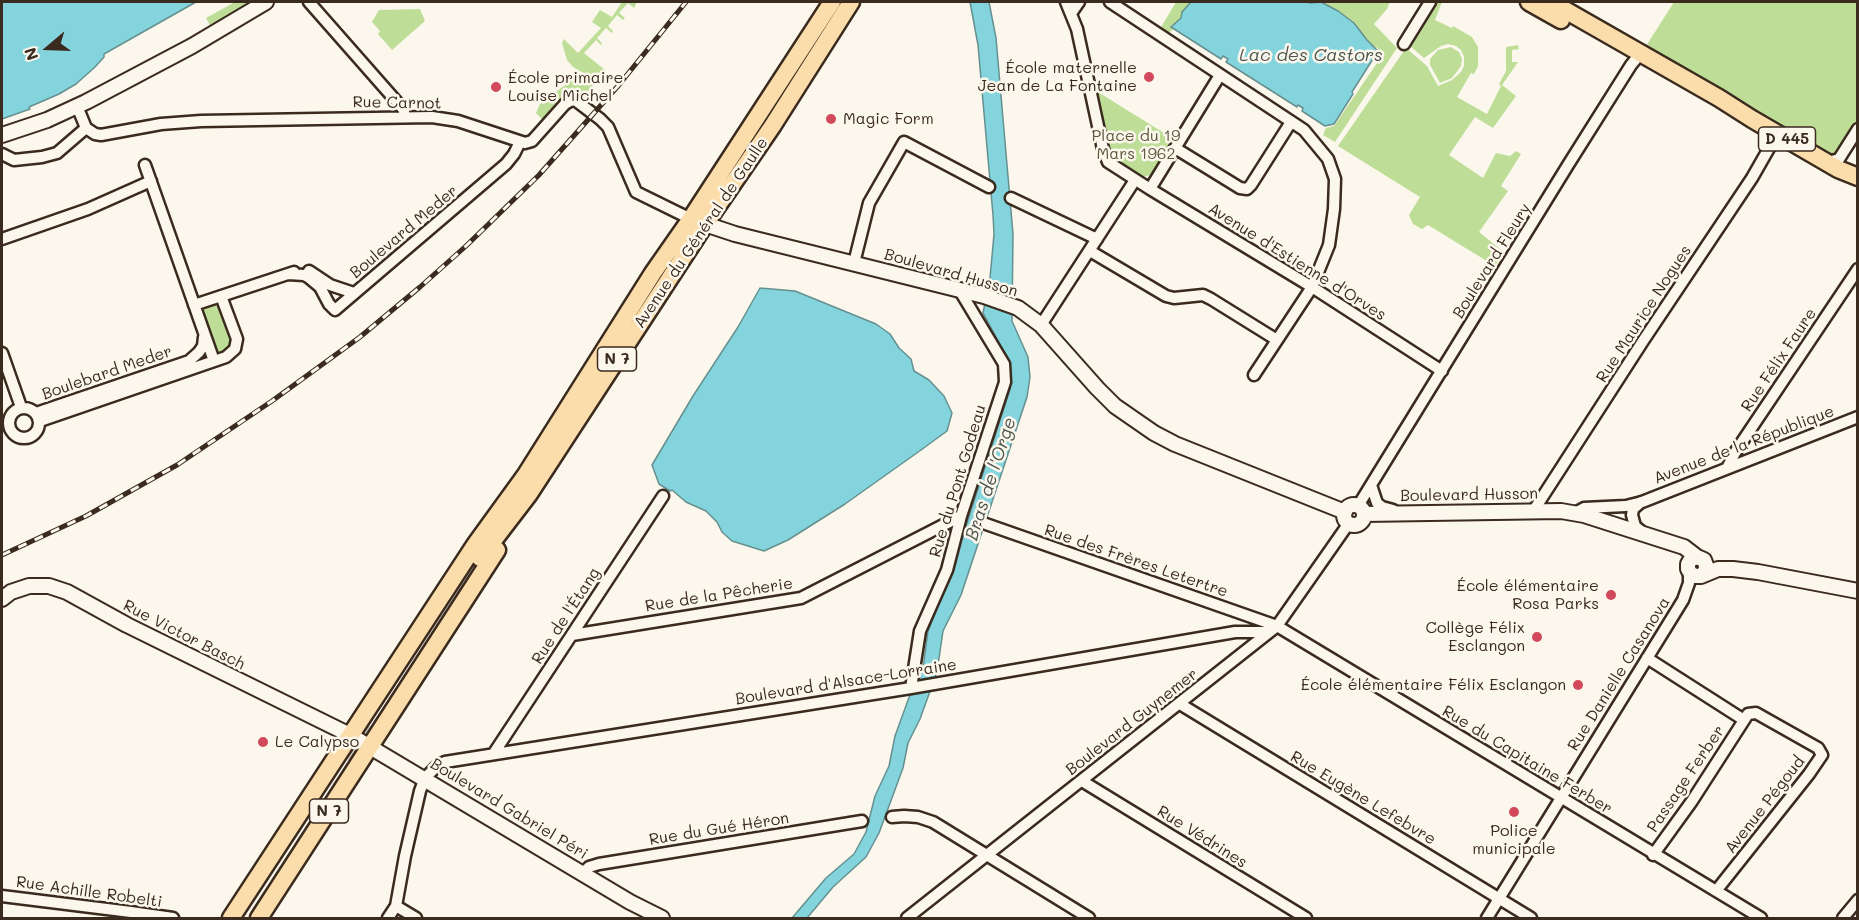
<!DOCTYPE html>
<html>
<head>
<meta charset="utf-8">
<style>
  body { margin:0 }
  #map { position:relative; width:1859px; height:920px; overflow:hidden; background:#fbf7ec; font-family:Mali,sans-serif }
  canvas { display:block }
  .frame { position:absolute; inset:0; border:3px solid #3b2a1e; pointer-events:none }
  .north { position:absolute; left:18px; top:18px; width:60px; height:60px; -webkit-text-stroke:4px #fbf7ec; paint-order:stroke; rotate:251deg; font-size:16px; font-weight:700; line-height:24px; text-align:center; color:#3b2a1e }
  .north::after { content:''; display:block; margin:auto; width:21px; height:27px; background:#3b2a1e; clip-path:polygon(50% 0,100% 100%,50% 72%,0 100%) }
</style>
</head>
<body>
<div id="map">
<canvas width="1859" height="920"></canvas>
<div class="frame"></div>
<div class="north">N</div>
</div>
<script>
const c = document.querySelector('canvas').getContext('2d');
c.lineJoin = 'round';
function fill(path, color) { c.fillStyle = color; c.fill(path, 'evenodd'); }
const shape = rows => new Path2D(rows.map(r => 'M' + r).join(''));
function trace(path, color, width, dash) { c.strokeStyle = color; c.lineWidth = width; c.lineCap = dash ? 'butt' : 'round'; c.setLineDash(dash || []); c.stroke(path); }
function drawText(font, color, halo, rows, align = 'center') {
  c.font = font + ' Mali,sans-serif'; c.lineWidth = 5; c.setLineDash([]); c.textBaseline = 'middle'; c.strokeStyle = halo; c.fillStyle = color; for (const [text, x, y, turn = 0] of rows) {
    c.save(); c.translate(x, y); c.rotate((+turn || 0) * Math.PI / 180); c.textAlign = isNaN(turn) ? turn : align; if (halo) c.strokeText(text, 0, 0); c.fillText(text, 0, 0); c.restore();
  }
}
fill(shape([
  [235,2,252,2,211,27,206,18],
  [622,2,636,2,636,4,634,8,628,3,619,13,625,18,623,20,617,15,608,26,613,31,612,33,606,28,597,38,602,43,601,45,596,40,584,53,605,70,585,95,578,92,562,96,542,119,536,113,540,104,573,79,585,74,573,67,567,60,562,43,564,39,578,53,601,28,592,22,600,10,612,17],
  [1176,2,1195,2,1185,18,1169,33,1160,29],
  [1302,2,1390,2,1387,9,1374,24,1397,48,1335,142,1323,135,1326,128,1334,126,1377,63,1378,48,1364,43],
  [1433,2,1442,2,1435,20,1452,28,1453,26,1472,37,1478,47,1478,66,1474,74,1471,73,1457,97,1487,114,1501,86,1499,84,1506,71,1506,47,1518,45,1519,49,1512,50,1512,62,1518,62,1502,85,1516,96,1493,128,1475,117,1449,155,1483,178,1496,153,1510,156,1516,151,1521,154,1501,186,1508,191,1479,232,1504,252,1495,266,1428,225,1422,229,1413,224,1409,215,1420,197,1338,146,1406,48,1427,66,1438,86,1452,80,1461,72,1464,66,1464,57,1461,50,1456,46,1448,44,1441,46,1424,58,1410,46,1409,42],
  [1674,2,1857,2,1857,129,1839,159,1641,54],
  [420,9,425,21,392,50,378,34,380,31,372,22,379,10],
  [1451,47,1459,52,1462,59,1461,66,1452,78,1440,83,1430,65,1430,59,1438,50],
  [1095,88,1101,94,1169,136,1175,135,1151,175,1142,177,1114,161,1110,153],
  [212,304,219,307,231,343,225,352,216,352,201,312,204,307]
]), '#bede97');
const water = shape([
  [2,2,196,2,104,54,104,57,95,67,76,84,59,94,29,107,30,109,2,119,2,2],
  [970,2,989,2,996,38,1013,234,1012,321,1028,357,1030,377,1027,397,961,595,943,631,937,672,920,719,908,743,903,768,879,833,866,857,833,887,807,918,792,918,826,878,854,854,866,832,875,796,889,766,895,736,911,692,923,668,928,631,950,576,1010,389,1010,363,983,313,990,278,994,234,993,215,978,45,970,2],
  [1191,2,1308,2,1310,3,1321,2,1338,11,1354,23,1367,40,1378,51,1352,92,1353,94,1334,124,1325,126,1302,111,1303,108,1298,105,1297,107,1226,62,1228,59,1223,56,1221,59,1171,27,1181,18,1182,12,1191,2],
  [760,288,795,291,876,324,890,334,899,348,911,359,914,371,929,380,944,396,952,413,947,431,921,450,845,504,788,540,764,551,732,541,722,532,717,522,706,511,686,502,672,490,670,491,659,484,652,465,693,396,738,327,760,288]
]);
fill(water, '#83d4dc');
trace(water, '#669090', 1.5);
trace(shape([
  [349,760,374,721]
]), '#d5cec3', 16, [16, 8]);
const street = shape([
  [309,2,404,110,404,117],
  [1066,2,1077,29,1103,149,1108,162,1150,189,1312,287,1442,371],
  [1110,2,1304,130,1328,159,1335,179,1334,209,1329,245,1312,287,1254,375],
  [1072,12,1079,2],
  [1404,44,1430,2],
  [77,106,86,128,95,134,101,135,161,124,201,121,432,117,458,121,525,143,532,141,565,104,570,101,575,100,600,119,608,127,636,192,695,221],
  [1175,148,1240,188,1247,189,1251,185,1291,122],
  [2,154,14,160,42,157,57,153,86,128],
  [1828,162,1839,159,1858,129],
  [145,165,214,361],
  [1150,189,1220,75],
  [1011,198,1097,239],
  [2,239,88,209,151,181],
  [1090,251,1166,296,1174,298,1203,295,1211,299,1277,340],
  [854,263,869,203,904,142,989,187],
  [309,271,330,285,354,293],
  [288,274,304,275,308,277,320,287,329,304,335,310,506,164,514,154,520,142],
  [194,305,294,272],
  [1041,325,1135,180],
  [2,353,21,407],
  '9 423a15 15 0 1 1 30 0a15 15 0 1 1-30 0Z',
  [36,413,189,361,199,352,203,346,204,337],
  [40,421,226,357,235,349,237,339,221,296],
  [1727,468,1736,451,1858,269],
  [1371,485,1377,503,1382,507,1393,510],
  [1641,502,1633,509,1632,515,1635,526,1642,532],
  [1358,506,1568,165,1631,65,1640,54],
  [1534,510,1643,341,1752,178,1772,143,1780,135],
  [1575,513,1584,508,1626,506,1642,502,1858,417],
  [986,524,1277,626,1761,918],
  [572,635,801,598,961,516],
  [1647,658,1744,720],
  [911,688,920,631,947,570,961,516,1005,382,1004,364,960,291],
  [1180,704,1531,918],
  [494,753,663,496],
  [1082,781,1306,918],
  [892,817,904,816,918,817,933,822,1089,918],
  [1653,855,1692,801,1748,714,1756,713,1818,748,1822,755,1809,774,1716,891],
  [583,873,589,867,599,864,862,821],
  [2,896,131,912,173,918],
  [396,906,416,918],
  [388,918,396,906,405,856,420,791,425,778,437,766,445,762,911,688,1235,632,1265,632,1277,626],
  [907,918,1277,626,1349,523],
  [1487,918,1683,600,1689,583,1689,572],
  [1843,918,1858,900]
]);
const secondary = shape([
  [2,135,47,120,86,102,192,46,266,2],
  [705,224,735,234,984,296,1018,308,1041,325,1097,388,1115,406,1154,433,1175,444,1345,512],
  '1344 515a10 10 0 1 1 20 0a10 10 0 1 1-20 0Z',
  [1364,514,1561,511,1584,515,1684,547,1697,557],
  [1703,574,1707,568,1704,560,1697,557,1691,559,1688,564,1688,569,1691,574,1696,576,1701,576,1718,569,1733,569,1758,572,1858,591],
  [2,599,11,592,29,586,49,586,67,592,127,625,350,735,630,902,662,918]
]);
const primary = shape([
  [1529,2,1561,20],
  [1551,2,1719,98,1752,119,1838,169,1858,177],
  [480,558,529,494,705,224,773,125,851,2],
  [231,918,475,545,525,476,653,273,690,220,832,2],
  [259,918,497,550]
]);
trace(street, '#3b2a1e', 15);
trace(secondary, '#3b2a1e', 18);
trace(primary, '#3b2a1e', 21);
trace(street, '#fbf7ec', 10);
trace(secondary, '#fbf7ec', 14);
trace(primary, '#fbddab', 16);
const rail = shape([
  [2,555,86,516,177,465,272,401,360,337,420,287,466,246,539,175,618,86,686,2]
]);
trace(rail, '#3b2a1e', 5);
trace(rail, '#fbf7ec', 3, [9]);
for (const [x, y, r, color] of [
  [1149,77,6,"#d1495b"],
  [496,87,6,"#d1495b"],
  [831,119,6,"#d1495b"],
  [1611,595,6,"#d1495b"],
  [1537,637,6,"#d1495b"],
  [1578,685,6,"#d1495b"],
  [263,742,6,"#d1495b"],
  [1514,812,6,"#d1495b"]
]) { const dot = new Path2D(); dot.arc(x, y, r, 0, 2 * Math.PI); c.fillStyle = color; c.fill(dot); trace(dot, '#fbf7ec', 2); }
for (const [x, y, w] of [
  [1787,139,57],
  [617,359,39],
  [329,811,39]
]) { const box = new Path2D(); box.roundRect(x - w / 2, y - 12, w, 24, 4.5); c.fillStyle = '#fbf7ec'; c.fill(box); trace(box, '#3b2a1e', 1.5); }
drawText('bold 15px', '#3b2a1e', null, [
  ["D 445",1787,139],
  ["N 7",617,359],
  ["N 7",329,811]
]);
drawText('16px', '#3b2a1e', '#fbf7ec', [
  ["École maternelle",1137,68],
  ["Jean de La Fontaine",1137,86],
  ["École primaire",508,78,"left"],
  ["Louise Michel",508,96,"left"],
  ["Magic Form",843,119,"left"],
  ["École élémentaire",1599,586],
  ["Rosa Parks",1599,604],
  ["Collège Félix",1525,628],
  ["Esclangon",1525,646],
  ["École élémentaire Félix Esclangon",1566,685],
  ["Le Calypso",275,742,"left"],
  ["Police",1514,831,"center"],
  ["municipale",1514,849,"center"]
], 'right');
drawText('16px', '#3b2a1e', '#fbf7ec', [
  ["Rue Carnot",397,103,1],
  ["Boulevard Meder",404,232,-40],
  ["Avenue du Général de Gaulle",701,233,-56],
  ["Boulevard Fleury",1492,261,-58],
  ["Avenue d'Estienne d'Orves",1297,262,32],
  ["Boulevard Husson",951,273,16],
  ["Rue Maurice Nogues",1644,314,-57],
  ["Rue Félix Faure",1779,360,-56],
  ["Boulebard Meder",107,373,-19],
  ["Avenue de la République",1744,445,-21],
  ["Rue du Pont Godeau",958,481,-73],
  ["Boulevard Husson",1469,495,-1],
  ["Rue des Frères Letertre",1136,561,19],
  ["Rue de la Pêcherie",719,595,-9],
  ["Rue de l'Étang",566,616,-57],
  ["Rue Victor Basch",184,635,27],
  ["Rue Danielle Casanova",1619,674,-58],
  ["Boulevard d'Alsace-Lorraine",846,682,-9],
  ["Boulevard Guynemer",1132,722,-38],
  ["Rue du Capitaine Ferber",1527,760,31],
  ["Passage Ferber",1686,779,-56],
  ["Rue Eugène Lefebvre",1363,798,31],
  ["Avenue Pégoud",1765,805,-52],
  ["Boulevard Gabriel Péri",509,809,31],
  ["Rue du Gué Héron",719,829,-9],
  ["Rue Védrines",1202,837,32],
  ["Rue Achille Robelti",89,892,8]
]);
drawText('16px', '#5c573c', '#fbf7ec', [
  ["Place du 19",1136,136],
  ["Mars 1962",1136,154]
]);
drawText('italic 18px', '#4d544e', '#fbf7ec', [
  ["Lac des Castors",1311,55],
  ["Bras de l'Orge",991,479,-72]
]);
</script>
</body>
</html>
